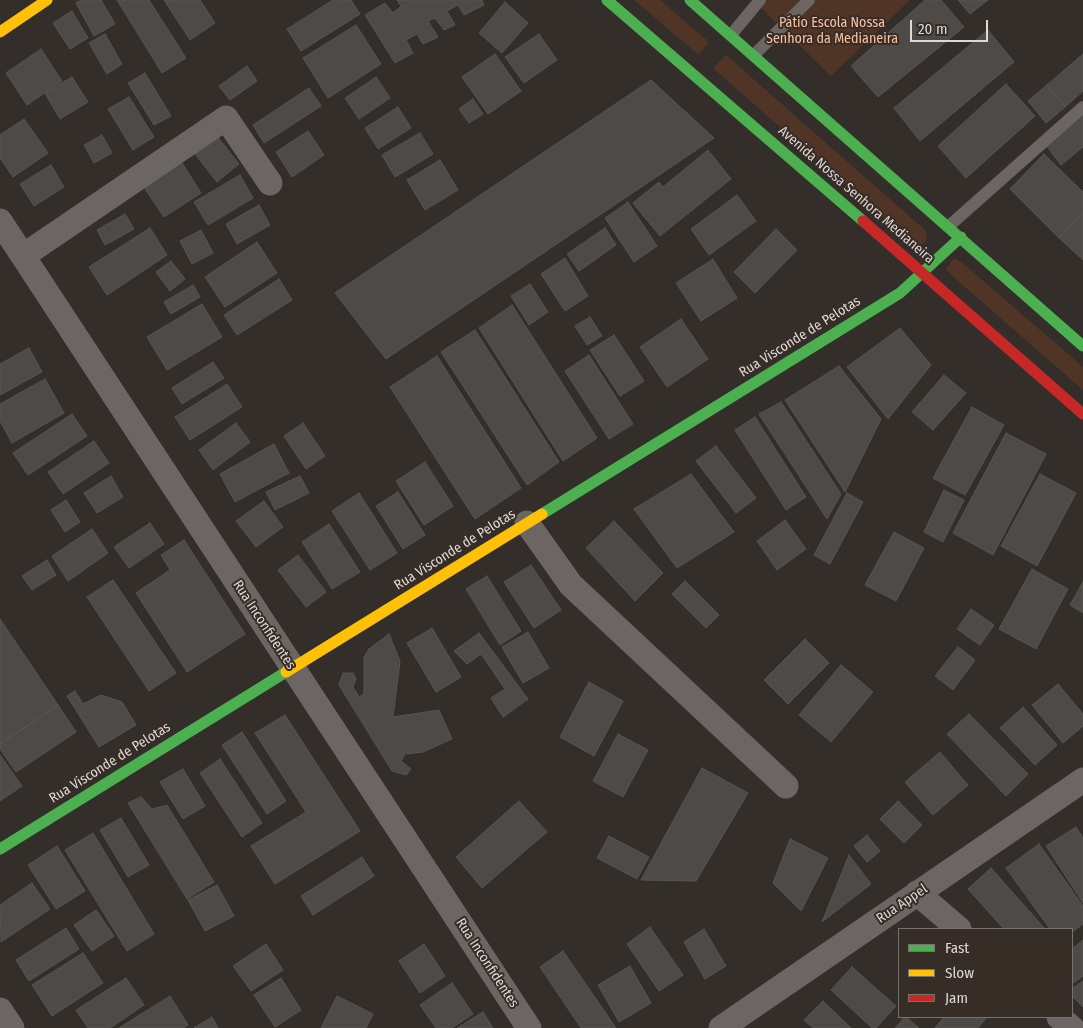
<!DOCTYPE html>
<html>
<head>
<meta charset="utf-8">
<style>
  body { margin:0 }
  #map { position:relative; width:1083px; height:1028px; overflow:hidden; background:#342e2a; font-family:"Fira Sans Condensed",sans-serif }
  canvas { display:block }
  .legend { position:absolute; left:898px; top:928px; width:175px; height:90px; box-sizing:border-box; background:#372d27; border:1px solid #7a716d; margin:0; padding:6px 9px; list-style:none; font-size:15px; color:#dfd8d5 }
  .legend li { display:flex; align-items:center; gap:10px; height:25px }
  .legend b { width:25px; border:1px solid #7a716d }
  .scale { position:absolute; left:910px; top:20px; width:78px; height:22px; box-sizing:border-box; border:2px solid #dfd8d5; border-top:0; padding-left:6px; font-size:15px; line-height:18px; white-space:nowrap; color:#dfd8d5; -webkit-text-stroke:4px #372d27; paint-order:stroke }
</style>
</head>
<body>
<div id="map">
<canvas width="1083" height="1028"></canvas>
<ul class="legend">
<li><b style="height:6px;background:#4caf50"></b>Fast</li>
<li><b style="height:6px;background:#ffc107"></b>Slow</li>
<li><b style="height:6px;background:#c62828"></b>Jam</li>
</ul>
<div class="scale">20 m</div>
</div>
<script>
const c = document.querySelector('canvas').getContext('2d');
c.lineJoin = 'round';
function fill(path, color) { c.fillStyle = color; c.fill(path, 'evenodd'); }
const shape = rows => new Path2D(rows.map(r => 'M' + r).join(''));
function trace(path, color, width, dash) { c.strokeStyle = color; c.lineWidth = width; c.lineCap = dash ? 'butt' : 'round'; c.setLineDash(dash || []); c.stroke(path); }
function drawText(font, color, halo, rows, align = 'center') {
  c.font = font + ' "Fira Sans Condensed",sans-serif'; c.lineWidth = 4; c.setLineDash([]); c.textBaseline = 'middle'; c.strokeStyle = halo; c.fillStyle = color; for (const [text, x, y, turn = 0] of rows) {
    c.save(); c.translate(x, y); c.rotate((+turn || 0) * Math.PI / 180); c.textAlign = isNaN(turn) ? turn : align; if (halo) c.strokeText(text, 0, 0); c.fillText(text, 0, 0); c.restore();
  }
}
fill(shape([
  [634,0,660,0,709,42,699,55],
  [767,0,910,0,831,76,761,8],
  [726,55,925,230,927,238,926,241,922,244,912,243,713,68],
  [954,258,960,261,1083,367,1083,390,950,274,946,269]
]), '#503526');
const building = shape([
  [81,0,101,0,115,24,94,36,76,3,81,0],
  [117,0,149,0,186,58,162,73,117,0],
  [164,0,200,0,215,23,190,40,164,0],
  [333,0,351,0,360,14,301,51,287,29,333,0],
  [397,0,482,0,484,5,464,15,458,5,447,11,455,25,444,30,435,18,428,21,438,37,423,44,417,34,406,40,413,53,395,63,365,15,385,3,393,13,401,6,397,0],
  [925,0,941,0,964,27,878,97,851,66,925,0],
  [958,0,988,0,970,14,958,0],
  [505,2,528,23,502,53,479,33,505,2],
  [72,11,88,38,70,49,53,23,72,11],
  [356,25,381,64,328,98,303,58,356,25],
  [988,30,1014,62,920,141,894,108,988,30],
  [105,34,122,64,107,74,89,43,105,34],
  [539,34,557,60,524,83,505,57,539,34],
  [41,49,62,81,27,105,6,73,41,49],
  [495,54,521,91,488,114,462,77,495,54],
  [1083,54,1083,91,1065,107,1047,85,1083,54],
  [247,66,257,81,230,100,219,86,247,66],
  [145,73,171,116,154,125,128,83,145,73],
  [72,77,88,102,60,119,45,93,72,77],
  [376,77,390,98,359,119,345,98,376,77],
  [651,80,714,138,386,359,335,293,651,80],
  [1006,84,1035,116,966,178,938,146,1006,84],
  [1047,85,1065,107,1046,123,1028,101,1047,85],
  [309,88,321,106,264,143,253,125,309,88],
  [129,97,154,137,133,150,108,109,129,97],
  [473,99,483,114,469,123,459,109,473,99],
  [398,107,411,128,378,149,365,128,398,107],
  [1083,115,1083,147,1061,165,1046,145,1083,115],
  [24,119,48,153,13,177,0,158,0,135,24,119],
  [308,131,324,155,292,177,276,152,308,131],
  [420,133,433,154,395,177,382,155,420,133],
  [102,135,112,153,94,163,84,145,102,135],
  [217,136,239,164,217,182,195,154,217,136],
  [708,150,731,179,660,236,633,203,659,182,663,187,708,150],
  [1044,154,1083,192,1083,213,1059,238,1010,189,1044,154],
  [179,158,201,193,164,217,141,183,179,158],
  [440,160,458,190,425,210,407,180,440,160],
  [51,165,64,187,34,206,20,184,51,165],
  [240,175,253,198,208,225,194,202,240,175],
  [737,195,756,221,709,255,691,229,737,195],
  [628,202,657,246,634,262,605,218,628,202],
  [259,205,270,225,237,244,226,224,259,205],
  [1083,213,1083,260,1059,238,1083,213],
  [125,214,134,229,105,245,97,230,125,214],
  [150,228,167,255,107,295,89,267,150,228],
  [605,228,616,245,579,271,567,254,605,228],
  [776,229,797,250,755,293,734,272,776,229],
  [201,230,213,253,192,264,180,241,201,230],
  [257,242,277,273,225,307,205,277,257,242],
  [565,258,588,296,565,311,541,274,565,258],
  [713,259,737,298,701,321,676,283,713,259],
  [171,261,185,279,170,291,156,272,171,261],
  [279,279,292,300,237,335,224,315,279,279],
  [530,284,548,312,529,325,511,296,530,284],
  [193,285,200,297,171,314,164,302,193,285],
  [202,304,222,337,167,370,147,337,202,304],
  [512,305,597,438,563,461,479,328,512,305],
  [590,317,602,336,587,345,575,326,590,317],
  [681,319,708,359,667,387,640,347,681,319],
  [900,328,931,365,888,419,847,367,900,328],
  [475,330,559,462,527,485,441,352,475,330],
  [614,335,644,381,620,396,590,350,614,335],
  [29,348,42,372,0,395,0,364,29,348],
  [589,355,633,424,609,439,565,371,589,355],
  [437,356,521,488,475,519,390,387,437,356],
  [213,362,224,378,182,404,172,388,213,362],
  [839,366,881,419,845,492,785,400,839,366],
  [944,375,966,393,933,430,912,412,944,375],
  [45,379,64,413,12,443,0,421,0,404,45,379],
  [227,384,242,407,190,440,175,417,227,384],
  [781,402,841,494,827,519,759,414,781,402],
  [972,407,1004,425,965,495,933,478,972,407],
  [72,414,87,436,28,475,13,453,72,414],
  [755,417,806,497,786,510,735,430,755,417],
  [236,423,250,442,213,470,199,450,236,423],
  [303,423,325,456,306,469,284,436,303,423],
  [1006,433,1046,454,993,555,953,533,1006,433],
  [94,441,109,463,63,494,48,472,94,441],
  [274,444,289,473,235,502,220,474,274,444],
  [716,446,756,498,736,513,696,461,716,446],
  [425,462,453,506,424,525,396,481,425,462],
  [691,474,734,532,677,568,634,509,691,474],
  [1040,474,1076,493,1037,566,1001,546,1040,474],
  [111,476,123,497,97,513,84,493,111,476],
  [300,476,309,493,275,510,266,492,300,476],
  [944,490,964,500,943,542,924,532,944,490],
  [398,492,425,535,403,549,376,506,398,492],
  [359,493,397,553,370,570,332,511,359,493],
  [847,493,863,502,830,564,814,555,847,493],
  [66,500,80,522,65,532,51,510,66,500],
  [264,501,283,527,256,547,236,521,264,501],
  [785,520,806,549,777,570,757,541,785,520],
  [614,521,663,573,635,601,586,548,614,521],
  [150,523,164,544,129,568,114,547,150,523],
  [329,524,360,572,332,589,302,542,329,524],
  [92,529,108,553,68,581,52,556,92,529],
  [894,532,924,548,896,601,865,585,894,532],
  [184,540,245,634,187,672,136,593,170,570,161,555,184,540],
  [298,555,326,592,306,607,278,570,298,555],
  [47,560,56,575,32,590,22,576,47,560],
  [531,565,561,610,534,628,504,582,531,565],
  [1032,569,1068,589,1036,649,999,629,1032,569],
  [487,576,521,631,500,645,466,589,487,576],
  [113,580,176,673,149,691,87,597,113,580],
  [685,581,719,615,706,628,672,594,685,581],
  [1083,582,1083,613,1070,605,1083,582],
  [971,609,994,625,980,645,957,629,971,609],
  [0,619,58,705,0,744,0,619],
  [432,628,461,677,436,692,407,643,432,628],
  [528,632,549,668,523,683,502,647,528,632],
  [479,633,528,699,503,717,491,698,505,689,481,654,467,664,454,651,479,633],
  [389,634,400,661,393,717,439,710,452,739,423,752,405,754,401,761,411,769,406,775,392,771,339,685,343,673,353,673,356,679,353,687,359,697,364,694,364,657,369,649,389,634],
  [805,639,829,663,788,704,764,680,805,639],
  [958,647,975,660,953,690,935,676,958,647],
  [841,665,873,692,831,742,799,715,841,665],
  [589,682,623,701,594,756,560,737,589,682],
  [1058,684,1083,714,1083,726,1063,743,1032,705,1058,684],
  [75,691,83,704,101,695,122,702,136,725,99,747,67,696,75,691],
  [58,705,76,732,16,772,0,749,0,744,58,705],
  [1023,707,1057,745,1035,765,1000,728,1023,707],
  [969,714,1028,774,1006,796,947,734,969,714],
  [285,715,360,831,275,884,251,846,306,812,255,733,285,715],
  [242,732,286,801,267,814,222,745,242,732],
  [618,734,648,750,623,797,593,781,618,734],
  [940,752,968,785,933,815,905,782,940,752],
  [0,755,22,786,0,801,0,755],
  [220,759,262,823,242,837,200,773,220,759],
  [702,768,748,793,696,881,641,880,702,768],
  [183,769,205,806,183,819,160,782,183,769],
  [141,797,152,809,167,805,214,882,187,899,128,803,141,797],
  [519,801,547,832,482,888,456,857,519,801],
  [898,801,922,825,904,843,880,819,898,801],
  [121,818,149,865,128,877,100,830,121,818],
  [1076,827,1083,838,1083,903,1046,846,1076,827],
  [93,833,154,934,127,951,65,850,93,833],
  [867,835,880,851,867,862,854,846,867,835],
  [609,836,649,857,637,879,597,858,609,836],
  [790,839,828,858,801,911,773,883,790,839],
  [1039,844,1083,906,1083,924,1072,932,1072,929,1050,929,1006,868,1039,844],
  [57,846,85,891,56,909,28,865,57,846],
  [849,855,871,884,822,922,849,855],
  [362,857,374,876,313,915,301,896,362,857],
  [991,868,1045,929,1004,929,968,889,991,868],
  [32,883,50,909,1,942,0,905,32,883],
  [217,885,234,916,205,931,188,900,217,885],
  [96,910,114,936,92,951,74,925,96,910],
  [650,927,683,975,659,991,627,944,650,927],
  [66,928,79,949,29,981,16,960,66,928],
  [704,929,726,966,705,979,684,942,704,929],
  [1083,940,1083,976,1072,984,1072,949,1083,940],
  [266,944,283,970,251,991,233,966,266,944],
  [424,944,445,976,420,993,399,961,424,944],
  [563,951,616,1028,581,1028,540,967,563,951],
  [83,953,103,983,52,1016,32,985,83,953],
  [630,966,651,1003,619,1022,598,985,630,966],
  [852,967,896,1006,876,1028,872,1028,831,990,852,967],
  [126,978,144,1005,110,1028,88,1028,76,1010,126,978],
  [281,978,301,1010,275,1027,254,995,281,978],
  [1083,981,1083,1007,1072,996,1072,989,1083,981],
  [452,983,473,1014,452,1028,436,1028,420,1005,452,983],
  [170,996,188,1025,183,1028,119,1028,170,996],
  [337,996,373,1014,366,1028,321,1028,337,996],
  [823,1001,851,1028,813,1028,804,1020,823,1001],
  [483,1012,493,1028,457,1028,483,1012],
  [212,1017,218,1028,194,1028,212,1017],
  [905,1017,906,1017,919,1028,895,1028,905,1017],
  [944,1017,987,1017,978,1028,935,1028,944,1017]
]);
fill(building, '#4e4a47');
trace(building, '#585451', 1);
trace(shape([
  [731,35,760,0],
  [754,55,809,0],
  [949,226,1083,107]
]), '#6b6663', 12);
trace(shape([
  [0,221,529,1028],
  [23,256,226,118,270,183],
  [527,523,571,585,786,786],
  [917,893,959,929],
  [0,1010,12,1028],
  [1059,1017,1072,1028],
  [721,1028,1083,780]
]), '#6b6663', 25);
trace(shape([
  [607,0,863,221],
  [690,0,1083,346],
  [542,514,900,293,961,237],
  [0,849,286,672]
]), '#4caf50', 11);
trace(shape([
  [0,32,47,0],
  [286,672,542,514]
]), '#ffc107', 11);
trace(shape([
  [863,221,1083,414]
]), '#c62828', 11);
drawText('14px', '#fcc1a0', '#372d27', [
  ["Pátio Escola Nossa",832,23],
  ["Senhora da Medianeira",832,39]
]);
drawText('14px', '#dfd8d5', '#372d27', [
  ["Avenida Nossa Senhora Medianeira",856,195,41],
  ["Rua Visconde de Pelotas",800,337,-32],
  ["Rua Visconde de Pelotas",455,550,-32],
  ["Rua Inconfidentes",264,625,57],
  ["Rua Visconde de Pelotas",110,763,-32],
  ["Rua Appel",902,904,-34],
  ["Rua Inconfidentes",487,963,57]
]);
</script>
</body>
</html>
